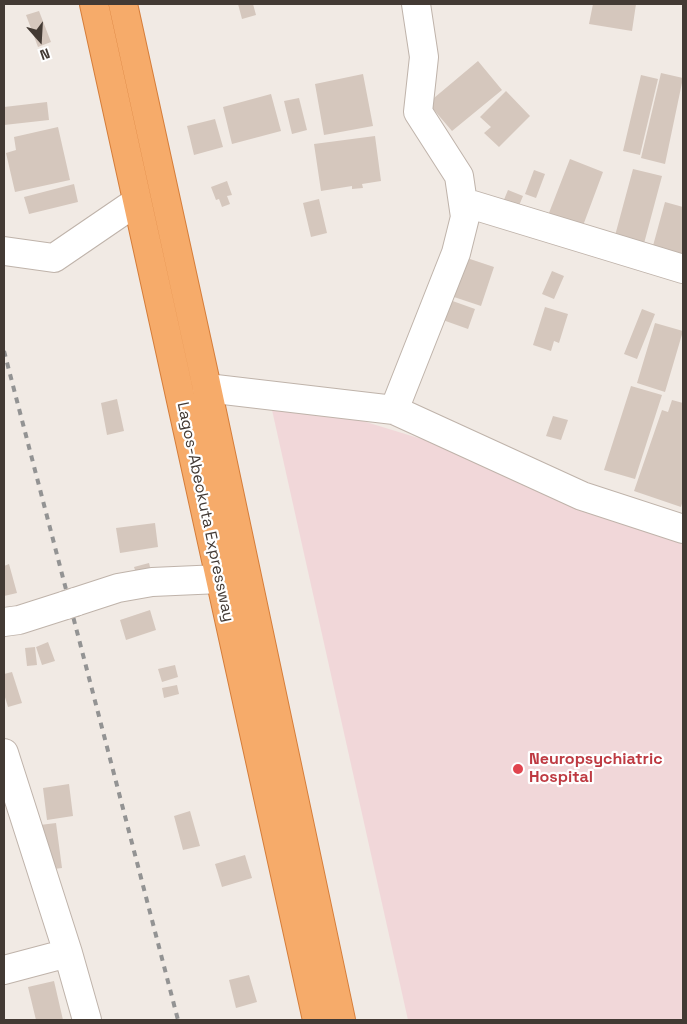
<!DOCTYPE html>
<html>
<head>
<meta charset="utf-8">
<style>
  body { margin:0 }
  #map { position:relative; width:687px; height:1024px; overflow:hidden; background:#f1eae4; font-family:"Space Grotesk",sans-serif }
  canvas { display:block }
  .frame { position:absolute; inset:0; border:5px solid #433a34; pointer-events:none }
  .north { position:absolute; left:15px; top:15px; width:50px; height:50px; -webkit-text-stroke:4px #fff; paint-order:stroke; rotate:161deg; font-size:14px; font-weight:700; line-height:20px; text-align:center; color:#433a34 }
  .north::after { content:''; display:block; margin:auto; width:18px; height:22px; background:#433a34; clip-path:polygon(50% 0,100% 100%,50% 72%,0 100%) }
</style>
</head>
<body>
<div id="map">
<canvas width="687" height="1024"></canvas>
<div class="frame"></div>
<div class="north">N</div>
</div>
<script>
const c = document.querySelector('canvas').getContext('2d');
c.lineJoin = 'round';
function fill(path, color) { c.fillStyle = color; c.fill(path, 'evenodd'); }
const shape = rows => new Path2D(rows.map(r => 'M' + r).join(''));
function trace(path, color, width, dash) { c.strokeStyle = color; c.lineWidth = width; c.lineCap = dash ? 'butt' : 'round'; c.setLineDash(dash || []); c.stroke(path); }
function drawText(font, color, halo, rows, align = 'center') {
  c.font = font + ' "Space Grotesk",sans-serif'; c.lineWidth = 4.5; c.setLineDash([]); c.textBaseline = 'middle'; c.strokeStyle = halo; c.fillStyle = color; for (const [text, x, y, turn = 0] of rows) {
    c.save(); c.translate(x, y); c.rotate((+turn || 0) * Math.PI / 180); c.textAlign = isNaN(turn) ? turn : align; if (halo) c.strokeText(text, 0, 0); c.fillText(text, 0, 0); c.restore();
  }
}
fill(shape([
  [268,392,683,519,683,1020,408,1020]
]), '#f1d7d9');
fill(shape([
  [238,4,253,4,256,15,242,19],
  [593,4,636,4,632,31,589,24],
  [39,11,51,42,38,47,26,15],
  [478,61,502,90,452,131,428,103],
  [661,73,683,78,665,164,641,158],
  [363,74,373,126,324,135,315,84],
  [641,75,658,79,640,155,623,151],
  [506,91,530,116,499,147,484,133,491,127,480,117],
  [271,94,281,131,232,144,223,107],
  [299,98,307,130,292,134,284,101],
  [47,102,49,120,4,125,4,107],
  [215,119,223,147,194,155,187,126],
  [58,127,70,180,15,192,6,153,16,150,14,137],
  [375,136,381,181,362,184,363,188,352,189,352,186,321,191,314,144],
  [570,159,603,172,581,231,547,218],
  [633,169,662,176,642,251,613,243],
  [534,170,545,174,536,198,525,194],
  [227,181,232,195,227,196,230,204,222,207,219,199,216,200,211,187],
  [74,184,78,202,29,214,24,197],
  [508,190,523,196,518,208,503,202],
  [319,199,327,233,311,237,303,203],
  [665,202,683,207,683,256,651,253],
  [458,255,494,267,481,306,445,294],
  [552,271,564,276,554,299,542,294],
  [447,299,475,309,468,329,440,319],
  [545,307,568,314,559,343,554,341,551,351,533,345],
  [642,309,655,314,637,359,624,354],
  [655,323,683,331,665,392,637,383],
  [631,386,662,395,635,479,604,470],
  [117,399,124,431,107,435,101,403],
  [672,400,683,403,683,500,681,507,634,491,662,410,668,412],
  [553,416,568,420,561,440,546,436],
  [155,523,158,547,120,553,116,528],
  [149,563,152,575,138,579,134,567],
  [9,564,17,593,4,596,4,566],
  [150,610,156,630,126,640,120,620],
  [48,642,55,661,42,665,36,647],
  [35,647,37,665,27,666,25,648],
  [175,665,178,677,162,682,158,669],
  [12,672,22,703,8,707,4,694,4,674],
  [177,685,179,694,164,698,162,688],
  [69,784,73,816,47,820,43,788],
  [190,811,200,846,183,850,174,816],
  [56,823,62,868,46,870,40,825],
  [245,855,252,878,222,887,215,864],
  [249,975,257,1002,236,1008,229,980],
  [54,981,63,1020,36,1020,28,987]
]), '#d5c7bd');
const minor = shape([
  [463,202,683,269],
  [4,251,54,258,136,202],
  [207,388,394,410,582,496,683,529],
  [394,410,456,253,465,217,459,176,418,112,424,57,416,4],
  [75,602,118,588,152,582,220,579],
  [4,622,19,620,66,605],
  [4,753,68,953,87,1020],
  [4,970,68,953]
]);
const highway = shape([
  [94,4,317,1020],
  [123,4,207,388,341,1020]
]);
trace(minor, '#bfb3aa', 30);
trace(highway, '#d57d3a', 30);
trace(minor, '#fff', 28);
trace(highway, '#f6ab6a', 28);
trace(shape([
  [4,351,178,1020]
]), '#939393', 4, [6, 6]);
const minorBridge = shape([
  [66,605,75,602]
]);
trace(minorBridge, '#bfb3aa', 30, []);
trace(minorBridge, '#fff', 28);
for (const [x, y, r, color] of [
  [518,769,6,"#e0444e"]
]) { const dot = new Path2D(); dot.arc(x, y, r, 0, 2 * Math.PI); c.fillStyle = color; c.fill(dot); trace(dot, '#fff', 2); }
drawText('16px', '#433a34', '#fff', [
  ["Lagos-Abeokuta Expressway",205,512,78]
]);
drawText('bold 16px', '#be3a42', '#fff', [
  ["Neuropsychiatric",529,760],
  ["Hospital",529,778]
], 'left');
</script>
</body>
</html>
